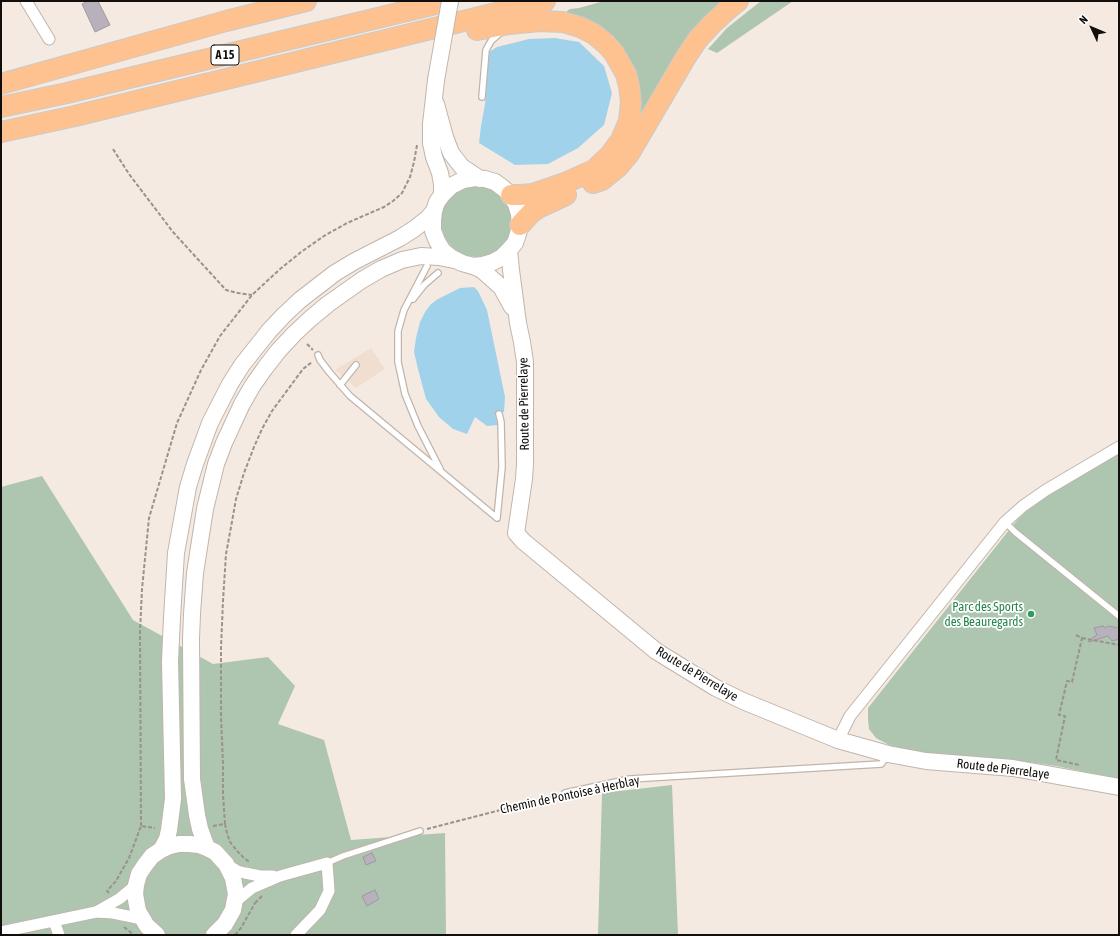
<!DOCTYPE html>
<html>
<head>
<meta charset="utf-8">
<style>
  body { margin:0 }
  #map { position:relative; width:1120px; height:936px; overflow:hidden; background:#f5eae1; font-family:"Asap Condensed",sans-serif }
  canvas { display:block }
  .frame { position:absolute; inset:0; border:2px solid #120e0b; pointer-events:none }
  .north { position:absolute; left:1072px; top:8px; width:40px; height:40px; -webkit-text-stroke:3px #fff; paint-order:stroke; rotate:314deg; font-size:11px; font-weight:700; line-height:16px; text-align:center; color:#120e0b }
  .north::after { content:''; display:block; margin:auto; width:14px; height:18px; background:#120e0b; clip-path:polygon(50% 0,100% 100%,50% 72%,0 100%) }
</style>
</head>
<body>
<div id="map">
<canvas width="1120" height="936"></canvas>
<div class="frame"></div>
<div class="north">N</div>
</div>
<script>
const c = document.querySelector('canvas').getContext('2d');
c.lineJoin = 'round';
function fill(path, color) { c.fillStyle = color; c.fill(path, 'evenodd'); }
const shape = rows => new Path2D(rows.map(r => 'M' + r).join(''));
function trace(path, color, width, dash) { c.strokeStyle = color; c.lineWidth = width; c.lineCap = dash ? 'butt' : 'round'; c.setLineDash(dash || []); c.stroke(path); }
function drawText(font, color, halo, rows, align = 'center') {
  c.font = font + ' "Asap Condensed",sans-serif'; c.lineWidth = 3.5; c.setLineDash([]); c.textBaseline = 'middle'; c.strokeStyle = halo; c.fillStyle = color; for (const [text, x, y, turn = 0] of rows) {
    c.save(); c.translate(x, y); c.rotate((+turn || 0) * Math.PI / 180); c.textAlign = isNaN(turn) ? turn : align; if (halo) c.strokeText(text, 0, 0); c.fillText(text, 0, 0); c.restore();
  }
}
fill(shape([
  [371,348,385,369,356,388,335,370]
]), '#f0ded0');
fill(shape([
  [604,1,726,1,637,130,638,94,568,16,567,11,570,9,579,8],
  [761,1,793,1,717,53,708,49,727,28],
  '441 221a36 36 0 1 1 72 0a36 36 0 1 1-72 0Z',
  [1119,452,1119,779,1056,766,1006,759,916,752,889,745,876,738,869,729,868,720,868,708,1017,520,1036,502],
  [42,476,133,620,213,664,268,657,295,686,278,724,324,740,351,840,445,833,446,935,1,935,1,487],
  [672,785,678,935,598,935,602,793]
]), '#aec5b0');
fill(shape([
  [555,38,579,42,604,66,612,93,604,125,578,148,548,164,515,165,479,143,481,126,485,104,489,52,497,47,529,39],
  [474,287,478,291,487,310,505,397,504,412,495,415,498,425,487,426,475,417,467,434,453,429,439,417,426,399,418,369,414,352,416,338,420,322,425,312,431,304,438,299,460,288]
]), '#a1d2eb');
const building = shape([
  [88,1,98,1,110,25,95,32,82,4,88,1],
  [1103,626,1106,628,1108,626,1119,628,1119,639,1112,641,1108,636,1089,642,1088,641,1097,635,1094,628,1103,626],
  [372,853,376,861,366,865,363,857,372,853],
  [375,890,379,899,367,906,362,896,375,890]
]);
fill(building, '#b8b1bc');
trace(building, '#9f98a3', 1);
const lane = shape([
  [482,97,486,50,491,41,500,33],
  [427,266,404,310,398,331,398,362,405,394,418,426,440,469],
  [413,299,424,285,438,273],
  [318,355,320,360,330,373,350,396,497,518],
  [340,385,356,365],
  [497,518,502,467,501,422,499,414],
  [1005,522,1015,532,1119,616],
  [565,793,630,779,881,764,887,756],
  [327,863,343,856,420,831]
]);
const street = shape([
  [26,1,49,39],
  [838,740,850,716,1005,522,1023,506,1046,490,1119,447],
  [226,864,237,871,245,873,260,876,273,876],
  [235,902,252,888,280,876,327,863,329,891,320,910,296,935],
  [96,912,119,899,136,885],
  [54,921,59,935],
  [1,932,96,912,113,913,142,919]
]);
const secondary = shape([
  [436,80,431,124,431,143,434,157,440,173,442,184,442,195],
  [436,104,445,137,451,153,462,167,480,179],
  [509,250,511,270,518,323,522,342,525,362,525,464,524,479,516,533,523,541,656,651,716,688,743,701,838,740,888,754,926,761,1013,768,1119,787],
  [473,266,482,270,501,287,512,307],
  [207,848,200,829,197,815,192,779,191,639,192,614,195,573,205,509,216,464,224,443,242,404,253,385,265,368,279,350,294,334,310,319,328,304,362,280,381,269,402,260,421,256,439,257,454,260],
  [161,850,167,839,169,830,173,799,170,661,172,618,176,553,188,487,195,464,210,423,230,384,242,365,269,331,284,315,300,300,335,273,355,261,400,238,414,229,428,218,434,211,437,202,442,195,451,186,463,180,475,178,485,179,495,182,503,188,511,195,516,204,519,214,520,225,518,234,515,243,509,250,502,257,493,262,483,265,473,266,462,263,452,258,443,251,437,241,433,231,433,220,434,211],
  [157,935,147,926,138,911,135,894,136,885,139,874,145,865,152,856,161,850,170,846,179,844,189,844,199,845,207,848,215,852,226,864,233,878,236,894,233,910,225,924,214,935]
]);
const highway = shape([
  [477,30,509,24,540,21,563,22,580,27,594,34,606,44,614,53,626,74,629,86,631,102,629,121,621,140,610,155,594,170,565,183,533,194,520,195,511,195],
  [1,84,226,21,306,1],
  [1,107,67,93,448,1],
  [1,132,75,116,545,1],
  [593,183,602,180,618,167,629,154,686,57,698,39,712,24,727,10,738,1],
  [520,225,530,214,538,208,566,195]
]);
trace(lane, '#c0b5ac', 8);
trace(street, '#c0b5ac', 13);
trace(secondary, '#c0b5ac', 18);
trace(highway, '#cbcac9', 22);
trace(shape([
  [113,149,129,174,173,232,226,290,238,293,252,295],
  [307,344,313,350],
  [1076,635,1082,638,1072,682,1067,681,1059,715,1065,716,1056,760,1080,765],
  [1082,638,1119,645],
  [225,824,223,794,223,764,221,716,221,648,223,601,226,554,231,527,236,499,244,473,254,447,262,429,272,411,283,396,303,369,312,362],
  [141,826,140,632,142,589,149,518,177,423,201,370,220,336,252,295,279,270,301,252,324,236,347,223,384,207,393,201,402,193,410,177,414,162,417,145],
  [213,826,225,824,227,833,230,842,238,852,245,859,250,862],
  [427,829,558,795],
  [109,893,107,891,116,881,129,858,141,826,155,828],
  [255,903,262,896],
  [124,927,134,935],
  [235,935,241,928,255,903]
]), '#9a928c', 2, [4, 2]);
trace(lane, '#fff', 5.5);
trace(street, '#fff', 11);
trace(secondary, '#fff', 16);
trace(highway, '#fec291', 20);
const secondaryBridge = shape([
  [436,80,450,1]
]);
trace(secondaryBridge, '#c0b5ac', 18, []);
trace(secondaryBridge, '#fff', 16);
for (const [x, y, r, color] of [
  [1031,614,4,"#2e9e5b"]
]) { const dot = new Path2D(); dot.arc(x, y, r, 0, 2 * Math.PI); c.fillStyle = color; c.fill(dot); trace(dot, '#fff', 1.5); }
for (const [x, y, w] of [
  [225,55,28]
]) { const box = new Path2D(); box.roundRect(x - w / 2, y - 10, w, 20, 3); c.fillStyle = '#fff'; c.fill(box); trace(box, '#120e0b', 1); }
drawText('bold 12px', '#120e0b', null, [
  ["A 15",225,55]
]);
drawText('13px', '#120e0b', '#fff', [
  ["Route de Pierrelaye",524,404,-91],
  ["Route de Pierrelaye",697,674,31],
  ["Route de Pierrelaye",1003,769,7],
  ["Chemin de Pontoise à Herblay",570,795,-12]
]);
drawText('13px', '#27864d', '#fff', [
  ["Parc des Sports",1023,607],
  ["des Beauregards",1023,622]
], 'right');
</script>
</body>
</html>
